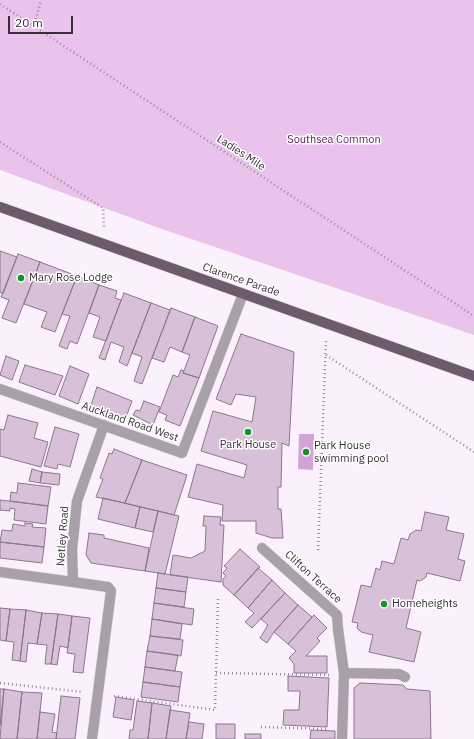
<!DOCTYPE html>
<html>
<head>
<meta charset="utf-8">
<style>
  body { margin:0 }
  #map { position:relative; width:474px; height:739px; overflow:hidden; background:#fbf1fc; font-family:"IBM Plex Sans",sans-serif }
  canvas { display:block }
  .scale { position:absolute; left:8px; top:16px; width:65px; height:18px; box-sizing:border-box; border:2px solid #382e38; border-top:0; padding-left:5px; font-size:12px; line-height:14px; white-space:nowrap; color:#382e38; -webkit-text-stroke:3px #fff; paint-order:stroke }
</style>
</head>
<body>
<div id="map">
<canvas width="474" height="739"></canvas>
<div class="scale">20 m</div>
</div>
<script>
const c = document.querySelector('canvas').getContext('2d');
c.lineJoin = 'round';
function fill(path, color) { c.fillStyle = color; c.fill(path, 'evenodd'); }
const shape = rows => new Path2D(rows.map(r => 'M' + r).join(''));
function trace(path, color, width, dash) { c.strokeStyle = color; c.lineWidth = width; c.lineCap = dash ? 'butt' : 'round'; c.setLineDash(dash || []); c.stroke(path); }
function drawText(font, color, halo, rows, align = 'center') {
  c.font = font + ' "IBM Plex Sans",sans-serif'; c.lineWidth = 3; c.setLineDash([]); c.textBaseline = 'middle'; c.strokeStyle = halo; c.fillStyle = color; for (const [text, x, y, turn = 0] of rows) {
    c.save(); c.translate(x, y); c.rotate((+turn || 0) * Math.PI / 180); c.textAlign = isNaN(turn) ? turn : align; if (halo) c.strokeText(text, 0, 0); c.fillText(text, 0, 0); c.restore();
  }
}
fill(shape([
  [0,0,474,0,474,335,159,228,0,170]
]), '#eac3ec');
fill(shape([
  [299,434,314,434,313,470,298,469]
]), '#d5a2d8');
const building = shape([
  [0,251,17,257,3,294,0,292,0,251],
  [18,254,40,262,16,323,2,318,9,300,1,297,18,254],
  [40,262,77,276,55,332,41,327,47,312,24,304,40,262],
  [77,276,99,285,77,344,70,341,67,349,59,346,70,316,62,314,77,276],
  [99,285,117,291,115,298,121,300,106,341,93,337,100,317,89,313,99,285],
  [124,293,151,303,127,366,119,362,124,347,111,342,105,360,99,358,124,293],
  [151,303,170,310,142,384,134,381,142,357,132,353,151,303],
  [171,308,195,317,182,352,170,347,164,362,152,358,171,308],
  [195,317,218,326,199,378,183,373,190,355,182,352,195,317],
  [241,334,294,352,289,446,282,443,281,487,278,487,278,509,281,509,283,538,272,538,256,533,256,521,222,521,223,505,188,497,197,464,244,478,247,465,201,451,213,411,252,422,256,397,236,394,231,405,216,399,241,334],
  [6,356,19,361,12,380,0,375,6,356],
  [25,365,63,376,55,395,19,382,25,365],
  [70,366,89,374,78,404,59,396,70,366],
  [181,370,184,371,183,373,199,378,180,426,165,420,167,415,159,412,173,375,178,377,181,370],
  [97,387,132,401,125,420,90,408,97,387],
  [144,401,160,407,153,425,133,415,136,410,140,411,144,401],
  [8,415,38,423,34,438,48,442,41,467,0,456,0,429,4,430,8,415],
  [55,427,79,434,70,467,58,464,57,469,44,466,55,427],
  [114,449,142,460,125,503,96,497,103,479,100,478,109,453,112,454,114,449],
  [142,460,187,475,174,515,125,503,142,460],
  [32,469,42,472,40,483,29,481,32,469],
  [42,472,60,474,59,485,40,483,42,472],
  [18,483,51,487,48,506,10,501,11,492,17,493,18,483],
  [103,498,140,507,135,528,98,519,103,498],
  [0,500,48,506,46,524,14,520,15,509,10,508,10,511,0,510,0,500],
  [140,507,158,511,153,532,135,528,140,507],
  [158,511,179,516,165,574,145,571,158,511],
  [425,512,449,517,446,530,464,534,458,559,465,561,460,581,427,573,426,577,420,581,417,580,406,628,421,632,414,662,369,652,373,635,361,632,357,628,358,623,352,622,361,585,371,587,376,568,380,570,382,561,394,564,401,538,408,540,410,534,416,530,421,531,425,512],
  [204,516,221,517,220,525,224,525,221,582,170,575,173,555,191,558,205,551,206,526,203,526,204,516],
  [25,523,33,524,32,527,46,528,44,547,0,542,2,530,12,531,13,524,25,526,25,523],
  [89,533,104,535,104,538,149,548,145,571,91,563,86,555,89,533],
  [0,542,44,547,42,563,0,558,0,542],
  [240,549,260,567,234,595,223,585,223,579,226,576,223,573,227,568,224,566,240,549],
  [258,568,272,580,248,608,234,595,258,568],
  [158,573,188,577,186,592,156,588,158,573],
  [272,580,285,593,252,628,245,622,254,613,248,608,272,580],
  [156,588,186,592,184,607,154,603,156,588],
  [285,593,298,605,274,632,267,643,260,638,268,625,261,619,285,593],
  [154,603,194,609,192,625,152,619,154,603],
  [298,605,312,617,288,644,274,632,298,605],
  [0,608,10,609,6,641,0,640,0,608],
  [10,609,26,610,20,661,12,660,14,642,6,641,10,609],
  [26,610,42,613,37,644,28,643,26,662,20,661,26,610],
  [42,613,58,614,51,664,45,664,47,645,37,644,42,613],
  [58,614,72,616,68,648,60,646,57,665,51,664,58,614],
  [314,615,327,628,317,638,320,641,306,656,327,656,327,673,294,673,294,664,289,658,296,651,288,644,314,615],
  [72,616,90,618,83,673,73,672,75,654,67,653,72,616],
  [152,619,182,624,180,639,150,636,152,619],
  [150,636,183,640,181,656,147,651,150,636],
  [147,651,178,655,175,671,145,667,147,651],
  [145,667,182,672,180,687,143,682,145,667],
  [288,676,329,678,327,727,283,725,284,710,299,710,300,691,288,691,288,676],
  [143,682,180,687,178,702,141,697,143,682],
  [360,683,403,685,407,689,430,691,431,739,354,739,354,688,360,683],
  [0,689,4,689,0,726,0,689],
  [4,689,22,692,17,739,0,739,4,689],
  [22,692,42,693,37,739,17,739,22,692],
  [61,696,80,698,75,739,56,739,61,696],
  [116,697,134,700,131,720,113,717,116,697],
  [137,701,152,703,148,739,129,739,130,730,133,730,137,701],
  [152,703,171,706,166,739,148,739,152,703],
  [170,710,190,713,186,739,166,739,170,710],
  [40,712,55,714,52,732,57,733,56,739,37,739,40,712],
  [189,722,204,724,202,739,186,739,189,722],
  [216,724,235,724,235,739,216,739,216,724],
  [311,730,335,731,335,739,310,739,311,730],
  [245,734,261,734,261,739,245,739,245,734]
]);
fill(building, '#d8c0d9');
trace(building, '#8c768e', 1);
const service = shape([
  [262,548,337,615,338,629]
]);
const minor = shape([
  [0,389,182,453,243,294],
  [0,572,73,582],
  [338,629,344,673,342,739],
  [344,673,399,674,405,677],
  [92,739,111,591,108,587,73,582,72,550,77,501,104,425]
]);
const primary = shape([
  [0,207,474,376]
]);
trace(service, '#d8ced9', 11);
trace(minor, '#d8ced9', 11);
trace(primary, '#d8ced9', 11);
trace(shape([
  [0,4,474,316],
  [34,27,41,0],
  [0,142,103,208,104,228],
  [326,355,474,452],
  [318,550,326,340],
  [216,673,329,675],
  [0,683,83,692],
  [114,696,215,710,218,599],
  [261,727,327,729]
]), '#978d97', 2.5, [1, 3]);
trace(service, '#aaa0ab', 10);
trace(minor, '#aaa0ab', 10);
trace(primary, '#6c5a6d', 10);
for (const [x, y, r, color] of [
  [21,278,4,"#139425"],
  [248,432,4,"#139425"],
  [306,452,4,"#139425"],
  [384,604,4,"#139425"]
]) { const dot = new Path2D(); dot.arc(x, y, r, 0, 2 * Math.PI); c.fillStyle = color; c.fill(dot); trace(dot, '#fff', 1.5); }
drawText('11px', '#5d2162', '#fff', [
  ["Southsea Common",334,140]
]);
drawText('11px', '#382e38', '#fff', [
  ["Ladies Mile",241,153,33],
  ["Clarence Parade",241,280,19],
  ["Auckland Road West",130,422,19],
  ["Netley Road",63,536,-86],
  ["Clifton Terrace",313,577,42]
]);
drawText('11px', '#382e38', '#fff', [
  ["Mary Rose Lodge",29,278],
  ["Park House",248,445,"center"],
  ["Park House",314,446],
  ["swimming pool",314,459],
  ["Homeheights",392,604]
], 'left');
</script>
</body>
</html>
